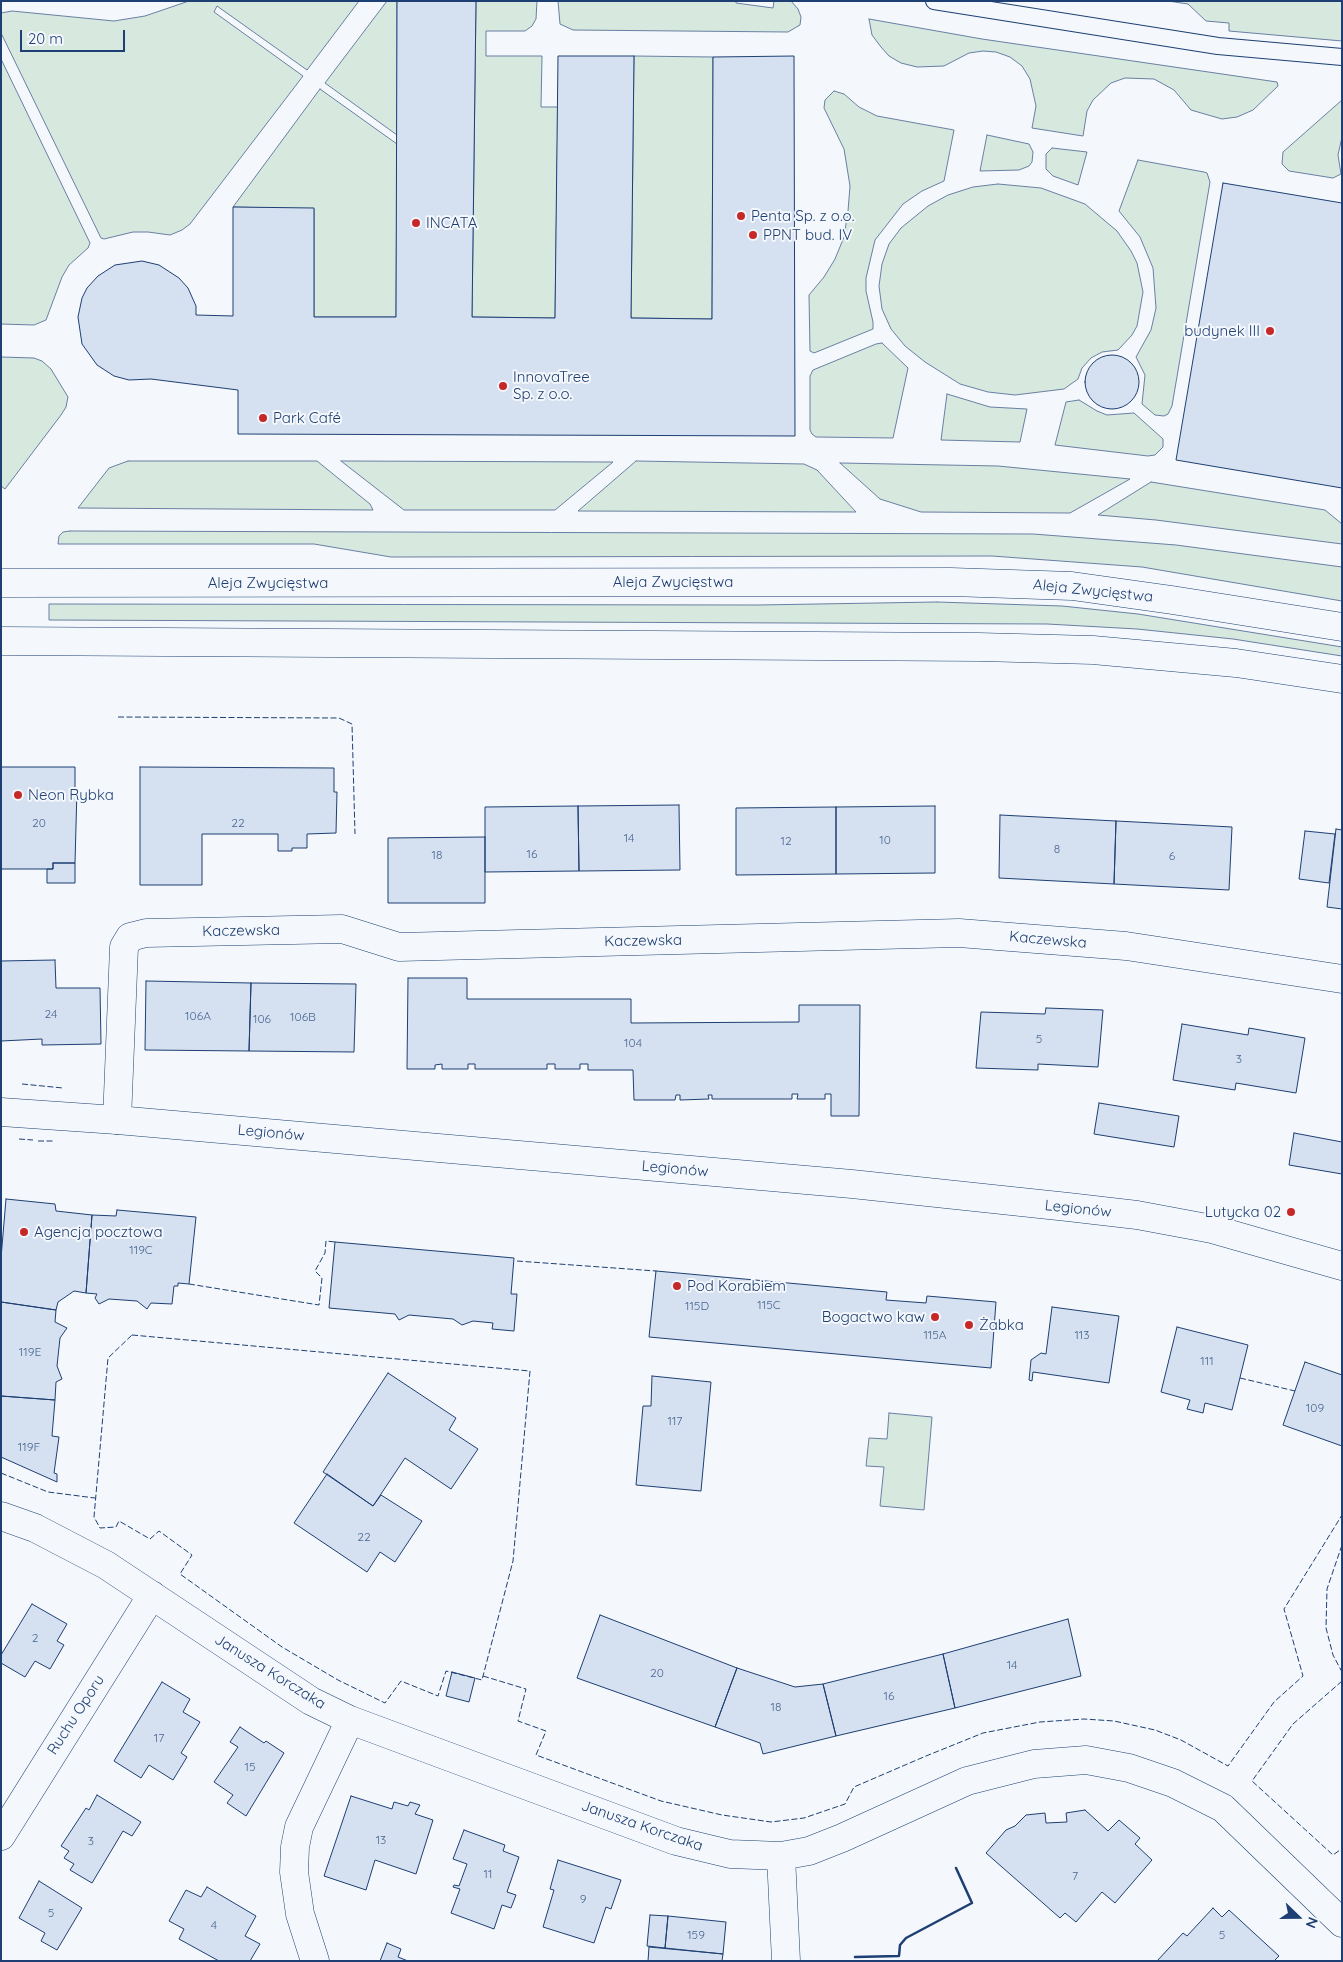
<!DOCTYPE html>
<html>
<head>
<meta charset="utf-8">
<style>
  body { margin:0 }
  #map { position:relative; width:1343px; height:1962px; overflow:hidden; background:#f4f7fb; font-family:Quicksand,sans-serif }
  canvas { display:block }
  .frame { position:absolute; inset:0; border:2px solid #1d3f73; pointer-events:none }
  .north { position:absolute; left:1273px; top:1892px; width:50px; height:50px; -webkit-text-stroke:4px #f4f7fb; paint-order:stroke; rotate:112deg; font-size:14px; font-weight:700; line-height:20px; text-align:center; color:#1d3f73 }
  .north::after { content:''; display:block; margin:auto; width:18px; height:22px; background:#1d3f73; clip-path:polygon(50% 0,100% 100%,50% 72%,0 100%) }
  .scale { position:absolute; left:20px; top:30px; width:105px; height:22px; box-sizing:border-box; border:2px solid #1d3f73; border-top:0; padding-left:6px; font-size:15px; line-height:18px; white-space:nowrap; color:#1d3f73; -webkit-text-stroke:4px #f4f7fb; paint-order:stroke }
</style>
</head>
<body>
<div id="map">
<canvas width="1343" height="1962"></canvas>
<div class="frame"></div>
<div class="north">N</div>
<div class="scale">20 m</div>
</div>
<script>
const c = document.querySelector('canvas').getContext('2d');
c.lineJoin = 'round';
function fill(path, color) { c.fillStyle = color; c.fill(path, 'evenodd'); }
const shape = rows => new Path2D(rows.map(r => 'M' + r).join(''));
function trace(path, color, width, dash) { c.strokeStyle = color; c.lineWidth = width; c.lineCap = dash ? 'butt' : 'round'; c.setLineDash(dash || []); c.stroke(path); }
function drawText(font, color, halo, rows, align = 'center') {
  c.font = font + ' Quicksand,sans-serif'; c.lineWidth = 4; c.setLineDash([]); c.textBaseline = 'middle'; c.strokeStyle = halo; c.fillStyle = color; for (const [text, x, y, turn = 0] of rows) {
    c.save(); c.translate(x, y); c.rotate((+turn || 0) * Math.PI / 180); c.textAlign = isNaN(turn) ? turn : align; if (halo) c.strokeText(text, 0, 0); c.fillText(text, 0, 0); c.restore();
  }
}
const green = shape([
  [189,1,359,1,307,70,217,6,214,12,303,76,190,224,182,230,170,235,148,232,133,232,104,239,101,238,1,33,1,13,12,11,114,21,145,16,189,1],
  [387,1,397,1,397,135,325,83,387,1],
  [476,1,537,1,536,19,532,26,525,31,486,31,486,56,542,56,541,107,558,107,555,318,472,317,476,1],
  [558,1,736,1,736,3,773,8,774,1,791,1,798,9,801,17,800,25,788,32,573,30,560,24,558,1],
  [1168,1,1342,1,1342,41,1229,31,1229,23,1206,21,1188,4,1168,1],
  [869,19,982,39,1277,82,1278,86,1253,110,1237,117,1222,119,1191,110,1174,90,1154,79,1125,78,1111,83,1093,100,1087,111,1083,136,1032,128,1036,106,1030,79,1022,66,1010,57,996,52,983,51,969,53,944,66,917,67,901,63,889,56,881,47,872,35,869,19],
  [634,56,713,57,712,319,631,318,634,56],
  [1,59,90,243,88,248,69,265,62,277,46,320,34,325,1,324,1,59],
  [320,89,397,144,396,317,314,317,314,209,233,207,320,89],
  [834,91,844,94,859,107,877,116,954,130,944,181,922,191,903,204,875,240,866,278,866,291,873,322,873,329,814,353,810,351,809,295,824,277,835,259,844,237,848,211,850,186,844,149,824,108,825,100,834,91],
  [1342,100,1342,137,1338,155,1341,174,1333,178,1289,171,1282,164,1283,152,1342,100],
  [987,135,1029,144,1033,152,1032,162,1029,166,1019,170,980,171,987,135],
  [1052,148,1087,152,1078,185,1053,176,1046,169,1046,154,1052,148],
  [1138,160,1204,172,1207,173,1210,182,1172,406,1168,414,1164,416,1155,415,1142,404,1145,375,1136,357,1151,330,1156,308,1153,268,1140,237,1119,211,1138,160],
  [998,184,1041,188,1085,204,1117,231,1131,251,1137,263,1143,292,1137,326,1132,335,1118,350,1102,352,1091,358,1082,368,1078,379,1064,389,1015,395,988,392,960,384,925,362,905,346,891,329,882,309,879,286,882,264,889,244,901,228,928,206,948,195,973,187,998,184],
  [882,343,908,368,893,438,816,437,812,434,810,430,810,376,813,370,876,344,882,343],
  [1,357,34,358,42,361,51,369,68,397,66,407,61,415,5,489,1,486,1,357],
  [947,394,990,407,1027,409,1020,442,941,440,947,394],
  [1079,400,1097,411,1107,415,1134,413,1163,439,1163,447,1155,455,1148,456,1055,445,1066,402,1079,400],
  [128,461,317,461,370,504,373,510,78,508,109,468,128,461],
  [341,461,613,462,555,510,404,510,341,461],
  [636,461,804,464,817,470,856,512,578,511,636,461],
  [840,463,998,466,1130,479,1070,513,921,512,880,499,840,463],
  [1151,482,1325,510,1342,524,1342,544,1156,520,1098,515,1151,482],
  [70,531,1033,534,1176,545,1342,567,1342,601,1142,567,992,556,391,557,314,544,58,544,59,536,63,532,70,531],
  [937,602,1062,606,1138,614,1342,647,1342,656,1233,639,1137,629,1047,624,49,620,49,604,758,605,937,602],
  [889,1413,932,1417,924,1510,880,1506,884,1467,866,1466,869,1438,887,1439,889,1413]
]);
fill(green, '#d7e8df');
trace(green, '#687fa3', 1);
const building = shape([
  [397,1,476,1,472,317,555,318,558,56,634,56,631,318,712,319,713,57,794,56,795,436,238,434,238,390,151,379,129,380,114,376,97,365,82,344,78,317,82,298,87,288,98,276,115,265,142,261,159,265,179,278,188,288,196,306,196,315,233,316,233,207,314,208,314,317,396,317,397,1],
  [1223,183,1342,203,1342,488,1176,460,1223,183],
  '1085 382a27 27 0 1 1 54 0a27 27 0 1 1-54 0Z',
  [1,767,75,767,75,789,77,789,75,863,53,863,53,869,1,869,1,767],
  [140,767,334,768,334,792,337,792,336,833,307,834,307,848,292,848,292,851,278,851,278,834,202,834,202,885,140,885,140,767],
  [679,805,680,870,579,871,578,806,679,805],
  [578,806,579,871,485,872,485,807,578,806],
  [935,806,935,873,836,874,836,807,935,806],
  [836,807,836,874,736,875,736,808,836,807],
  [1000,815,1116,821,1114,884,999,878,1000,815],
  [1116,821,1232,827,1229,890,1114,884,1116,821],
  [1336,829,1342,830,1342,909,1327,907,1336,829],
  [1305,831,1335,834,1329,883,1299,879,1305,831],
  [485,837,485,903,388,903,388,838,485,837],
  [53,863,75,863,75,883,47,883,47,869,53,869,53,863],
  [55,960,56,988,100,988,101,1044,42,1045,42,1039,1,1041,1,961,55,960],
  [408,978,467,978,467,999,631,999,631,1023,799,1022,799,1005,860,1005,859,1116,831,1116,831,1094,825,1094,825,1099,797,1099,798,1094,792,1094,792,1099,712,1099,712,1095,708,1095,709,1099,680,1100,680,1095,676,1095,675,1100,634,1100,633,1070,588,1070,588,1064,580,1064,580,1069,555,1069,555,1064,547,1064,547,1069,475,1069,475,1064,468,1064,468,1069,442,1069,442,1064,435,1065,435,1069,407,1069,408,978],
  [146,981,251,983,249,1051,145,1050,146,981],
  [251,983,356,984,354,1052,249,1051,251,983],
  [1046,1008,1103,1010,1098,1067,1038,1064,1038,1070,976,1068,981,1012,1045,1014,1046,1008],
  [1182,1024,1248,1035,1249,1028,1305,1038,1296,1093,1236,1083,1235,1090,1173,1080,1182,1024],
  [1099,1103,1179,1116,1174,1147,1094,1134,1099,1103],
  [1294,1133,1342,1142,1342,1174,1289,1165,1294,1133],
  [6,1199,55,1204,56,1211,92,1215,86,1293,74,1291,58,1302,56,1310,1,1302,1,1258,6,1199],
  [117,1210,196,1217,189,1284,178,1283,178,1286,174,1286,172,1304,151,1303,147,1309,137,1301,109,1299,99,1304,95,1298,97,1294,86,1293,92,1215,116,1216,117,1210],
  [335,1242,514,1258,511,1294,517,1294,514,1331,492,1329,493,1323,473,1321,462,1325,453,1319,409,1315,399,1320,395,1314,329,1308,335,1242],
  [656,1271,887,1292,886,1300,926,1303,927,1296,996,1302,991,1368,649,1337,656,1271],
  [1,1302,56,1310,55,1322,67,1328,60,1338,57,1366,62,1379,56,1382,55,1400,1,1396,1,1302],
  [1052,1307,1119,1316,1109,1383,1033,1372,1032,1381,1029,1380,1031,1360,1041,1353,1046,1354,1052,1307],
  [1177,1327,1248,1345,1232,1410,1205,1403,1203,1413,1187,1409,1190,1400,1161,1392,1177,1327],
  [1305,1362,1342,1375,1342,1446,1283,1425,1305,1362],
  [388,1373,456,1418,449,1430,478,1449,451,1489,405,1458,373,1506,323,1472,388,1373],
  [652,1376,711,1382,701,1491,636,1485,643,1406,651,1406,652,1376],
  [1,1396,55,1400,52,1436,59,1437,54,1473,57,1474,57,1482,1,1457,1,1396],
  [327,1474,373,1506,381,1495,422,1521,395,1562,380,1552,367,1572,294,1523,327,1474],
  [32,1604,67,1624,57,1641,64,1645,50,1669,35,1661,25,1677,1,1663,1,1655,32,1604],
  [600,1615,737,1668,715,1727,577,1678,600,1615],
  [1068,1619,1081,1676,955,1708,943,1654,1068,1619],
  [943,1654,955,1708,836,1736,823,1684,943,1654],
  [737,1668,795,1687,823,1684,836,1736,763,1754,760,1743,715,1727,737,1668],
  [452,1672,475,1678,469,1702,446,1696,452,1672],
  [162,1682,190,1699,183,1712,200,1722,181,1753,187,1757,173,1780,149,1765,141,1778,114,1761,162,1682],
  [240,1727,264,1743,266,1741,284,1753,246,1816,227,1803,233,1795,214,1782,238,1747,230,1742,240,1727],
  [97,1795,141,1822,132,1836,123,1831,92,1883,70,1870,74,1864,64,1858,69,1851,61,1846,86,1808,89,1810,97,1795],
  [351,1796,392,1809,394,1802,408,1806,410,1802,420,1805,415,1814,433,1820,416,1874,375,1860,366,1890,324,1876,351,1796],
  [1085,1810,1108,1831,1119,1820,1140,1838,1135,1844,1152,1860,1115,1903,1102,1892,1076,1922,1065,1913,1060,1918,986,1853,1006,1830,1015,1826,1026,1815,1045,1813,1046,1823,1067,1822,1066,1813,1085,1810],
  [464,1830,505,1845,503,1851,519,1857,507,1892,516,1895,511,1908,502,1905,494,1929,451,1913,460,1889,453,1887,454,1885,459,1886,467,1864,453,1859,464,1830],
  [558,1860,621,1880,611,1909,606,1907,594,1943,543,1927,554,1890,550,1889,558,1860],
  [39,1881,82,1908,57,1950,41,1941,45,1933,19,1918,39,1881],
  [207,1887,256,1916,245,1936,260,1944,250,1961,219,1961,179,1939,184,1929,169,1921,186,1890,201,1897,207,1887],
  [1213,1908,1222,1917,1229,1910,1279,1956,1274,1961,1157,1961,1183,1933,1187,1936,1213,1908],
  [650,1915,668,1916,665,1948,647,1946,650,1915],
  [668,1916,726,1922,723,1954,665,1948,668,1916],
  [387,1943,401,1949,398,1957,408,1961,380,1961,387,1943],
  [649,1947,723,1954,722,1961,648,1961,649,1947]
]);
fill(building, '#d5e0f0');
trace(building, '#1d3f73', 1);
const lane = shape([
  [934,1,1218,46,1342,57]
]);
const street = shape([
  [117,1120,124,947,130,937,146,933,342,929,399,947,959,933,1126,946,1342,979],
  [1,1516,35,1528,106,1565,311,1701,350,1720,676,1841,730,1854,781,1856,809,1851,842,1838,967,1781,1034,1764,1086,1760,1129,1768,1173,1783,1223,1808,1342,1923],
  [1,1836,152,1595],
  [781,1856,786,1961],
  [315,1961,300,1914,294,1872,295,1847,299,1827,350,1720]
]);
const secondary = shape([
  [1,583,951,582,1072,586,1172,600,1342,627],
  [1,641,979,647,1093,650,1236,663,1342,679],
  [1,1112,117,1120,852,1184,1068,1207,1137,1215,1212,1229,1342,1266]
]);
trace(lane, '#1d3f73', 18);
trace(street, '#1d3f73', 29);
trace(secondary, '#1d3f73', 29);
trace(lane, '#f4f7fb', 16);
trace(street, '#f4f7fb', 28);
trace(secondary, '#f4f7fb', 28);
trace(shape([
  [118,717,339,718,352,724,355,834],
  [22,1084,63,1088],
  [19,1139,33,1140],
  [38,1141,54,1141],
  [517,1261,656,1271],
  [189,1284,319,1305,322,1278,315,1271,325,1253,326,1241,335,1242],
  [132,1335,530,1371,513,1561,482,1680,446,1671,438,1696,401,1681,385,1703,338,1680,282,1647,180,1574,192,1555,159,1531,150,1539,119,1521,116,1527,100,1528,94,1517,108,1358,132,1335],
  [1240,1378,1295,1391],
  [1,1473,48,1492,95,1498],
  [1342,1545,1327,1589,1326,1628,1333,1655,1342,1672],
  [483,1676,526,1689,518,1721,546,1731,536,1755,661,1801,722,1815,771,1822,804,1818,845,1804,854,1787,926,1756,983,1733,1040,1722,1084,1719,1114,1721,1155,1730,1181,1740,1228,1766,1274,1702,1303,1676,1284,1609,1342,1515],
  [1342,1681,1293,1724,1252,1781,1333,1855,1340,1850,1342,1852]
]), '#1d3f73', 1, [6, 2.5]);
trace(shape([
  [855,1957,899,1956,900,1945,906,1938,972,1903,956,1868]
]), '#1d3f73', 2.5);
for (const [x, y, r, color] of [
  [741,216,5,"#c62828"],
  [416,223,5,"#c62828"],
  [753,235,5,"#c62828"],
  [1270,331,5,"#c62828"],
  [503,386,5,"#c62828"],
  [263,418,5,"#c62828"],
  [18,795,5,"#c62828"],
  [1291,1212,5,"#c62828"],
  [24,1232,5,"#c62828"],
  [677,1286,5,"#c62828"],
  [935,1317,5,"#c62828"],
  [969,1325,5,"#c62828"]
]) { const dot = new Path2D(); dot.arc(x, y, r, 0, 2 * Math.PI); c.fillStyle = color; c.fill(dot); trace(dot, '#f4f7fb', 2); }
drawText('12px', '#4b6792', null, [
  ["20",39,823],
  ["22",238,823],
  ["14",629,838],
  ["10",885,840],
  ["12",786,841],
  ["8",1057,849],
  ["16",532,854],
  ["18",437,855],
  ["6",1172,856],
  ["24",51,1014],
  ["106A",198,1016],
  ["106B",303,1017],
  ["106",262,1019],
  ["5",1039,1039],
  ["104",633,1043],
  ["3",1239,1059],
  ["119C",141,1250],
  ["115C",769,1305],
  ["115D",697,1306],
  ["115A",935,1335],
  ["113",1082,1335],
  ["119E",30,1352],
  ["111",1207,1361],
  ["109",1315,1408],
  ["117",675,1421],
  ["119F",29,1447],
  ["22",364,1537],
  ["2",35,1638],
  ["14",1012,1665],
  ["20",657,1673],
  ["16",889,1696],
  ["18",776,1707],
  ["17",159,1738],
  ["15",250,1767],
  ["13",381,1840],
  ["3",91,1841],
  ["11",488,1874],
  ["7",1075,1876],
  ["9",583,1899],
  ["5",51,1913],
  ["4",214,1925],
  ["159",696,1935],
  ["5",1222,1935]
]);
drawText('15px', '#1d3f73', '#f4f7fb', [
  ["Penta Sp. z o.o.",751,216],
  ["INCATA",426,223],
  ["PPNT bud. IV",763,235],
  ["budynek III",1260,331,"right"],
  ["InnovaTree",513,377],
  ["Sp. z o.o.",513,394],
  ["Park Café",273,418],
  ["Neon Rybka",28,795],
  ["Lutycka 02",1281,1212,"right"],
  ["Agencja pocztowa",34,1232],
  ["Pod Korabiem",687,1286],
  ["Bogactwo kaw",925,1317,"right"],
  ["Żabka",979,1325]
], 'left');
drawText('15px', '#1d3f73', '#f4f7fb', [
  ["Aleja Zwycięstwa",673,582],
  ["Aleja Zwycięstwa",268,583],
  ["Aleja Zwycięstwa",1093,591,6],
  ["Kaczewska",241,931,-1],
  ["Kaczewska",1048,940,5],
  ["Kaczewska",643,941,-1],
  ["Legionów",271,1133,5],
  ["Legionów",675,1169,5],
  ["Legionów",1078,1209,6],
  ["Janusza Korczaka",270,1672,32],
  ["Ruchu Oporu",76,1715,-57],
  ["Janusza Korczaka",642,1826,19]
]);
</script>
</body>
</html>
